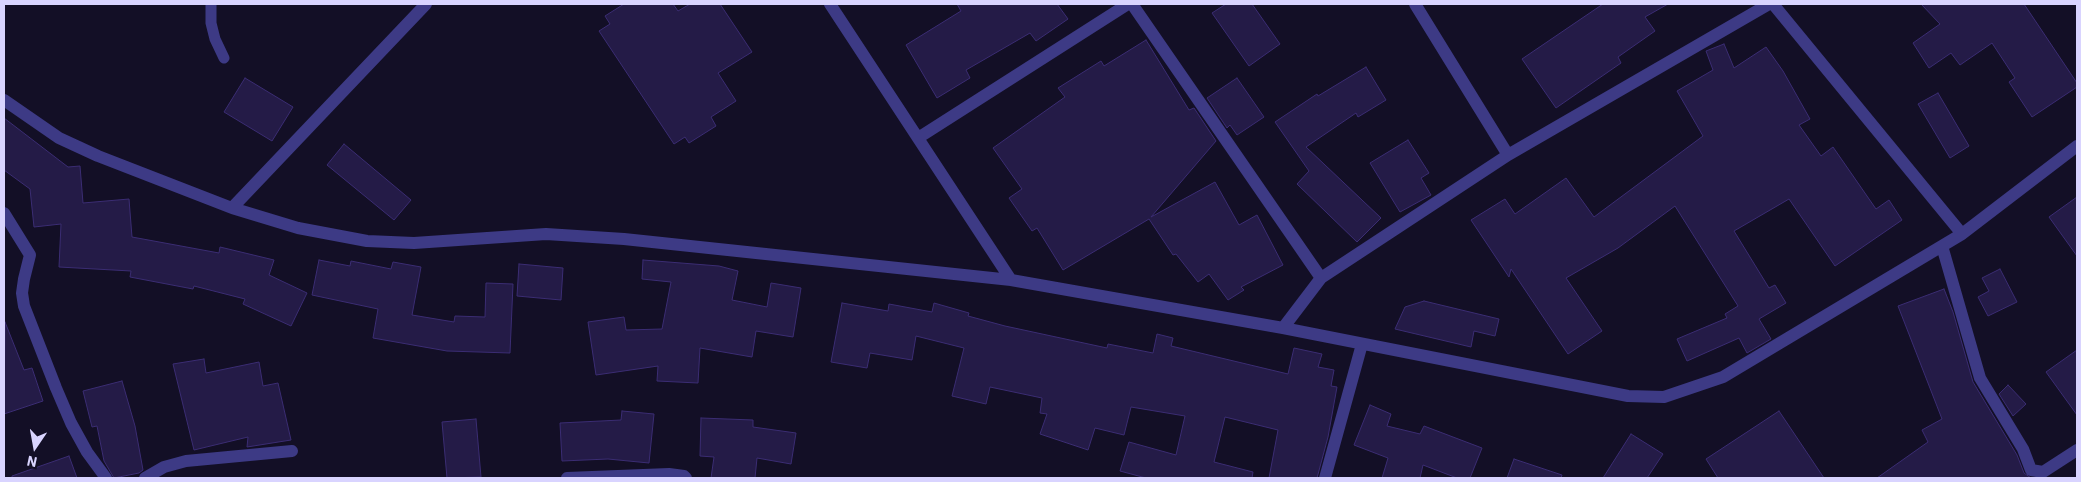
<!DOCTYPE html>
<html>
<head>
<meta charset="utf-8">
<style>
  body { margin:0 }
  #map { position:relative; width:2081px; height:482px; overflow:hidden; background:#130f26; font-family:"IBM Plex Sans",sans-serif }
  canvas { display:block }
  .frame { position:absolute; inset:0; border:5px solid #d9d4ff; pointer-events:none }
  .north { position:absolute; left:10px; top:422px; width:50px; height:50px; -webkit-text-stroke:4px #130f26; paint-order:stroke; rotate:192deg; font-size:14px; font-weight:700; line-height:20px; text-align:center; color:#d9d4ff }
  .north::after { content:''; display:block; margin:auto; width:18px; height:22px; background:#d9d4ff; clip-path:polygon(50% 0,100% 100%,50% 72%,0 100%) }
</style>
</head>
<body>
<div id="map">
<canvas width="2081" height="482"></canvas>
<div class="frame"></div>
<div class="north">N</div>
</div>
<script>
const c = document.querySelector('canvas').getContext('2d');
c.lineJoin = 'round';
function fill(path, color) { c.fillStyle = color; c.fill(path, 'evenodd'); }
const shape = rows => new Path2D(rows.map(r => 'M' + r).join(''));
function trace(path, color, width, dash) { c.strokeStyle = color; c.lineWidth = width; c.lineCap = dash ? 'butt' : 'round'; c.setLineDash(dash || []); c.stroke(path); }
const building = shape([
  [624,4,673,4,678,11,690,4,720,4,752,52,718,73,736,101,711,117,716,126,689,143,685,137,674,144,599,31,610,24,605,16,624,4],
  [957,4,1057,4,1068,19,1036,41,1030,33,966,70,970,78,937,98,906,45,961,11,957,4],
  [1226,4,1252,4,1280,44,1249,66,1212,13,1226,4],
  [1603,4,1668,4,1645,17,1655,31,1618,57,1621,63,1556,108,1522,59,1603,4],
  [1921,4,2024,4,2077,83,2077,87,2032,117,2009,82,2015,78,1992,43,1960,65,1951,53,1929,68,1913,43,1940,24,1921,4],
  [1146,40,1189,110,1194,108,1216,141,1151,217,1215,182,1239,225,1257,215,1283,265,1241,287,1244,290,1228,300,1209,274,1198,282,1176,254,1173,255,1149,219,1063,270,1037,228,1032,231,1009,198,1022,189,993,148,1065,97,1058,88,1101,61,1104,66,1146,40],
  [1724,44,1734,68,1766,47,1783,71,1810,119,1799,125,1821,156,1833,147,1876,209,1889,200,1902,220,1835,266,1789,199,1734,231,1769,288,1775,285,1786,303,1759,319,1771,339,1747,353,1739,338,1687,361,1677,339,1727,318,1725,314,1738,306,1675,206,1618,248,1566,278,1602,331,1568,354,1511,269,1509,277,1471,220,1505,199,1515,214,1566,178,1594,217,1703,136,1677,91,1713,70,1706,51,1724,44],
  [1366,67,1386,100,1358,117,1356,113,1306,147,1381,218,1357,242,1297,184,1309,171,1275,122,1317,94,1318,96,1366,67],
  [245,78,293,107,272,141,224,112,245,78],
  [1237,78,1264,117,1237,135,1230,125,1227,128,1207,98,1237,78],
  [1938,93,1969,146,1950,158,1918,104,1938,93],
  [4,118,68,167,80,166,83,203,129,199,132,237,219,253,220,247,274,260,269,275,307,293,291,326,243,304,245,299,194,286,193,289,130,277,131,271,59,267,61,224,34,227,30,189,4,170,4,118],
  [1408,140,1429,173,1421,178,1431,195,1400,212,1370,163,1408,140],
  [344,144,411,200,394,220,327,165,344,144],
  [2077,197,2077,256,2049,217,2077,197],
  [319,260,350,266,351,261,391,269,393,262,421,267,412,315,454,322,455,316,485,317,486,283,513,284,510,353,447,351,373,338,378,309,312,295,319,260],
  [643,260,719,266,738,271,732,300,767,307,771,283,801,288,793,337,756,331,752,357,700,348,698,383,657,381,658,366,596,375,588,322,624,317,626,330,662,329,671,282,642,279,643,260],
  [519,264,563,268,561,300,517,296,519,264],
  [2000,269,2017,302,1988,316,1978,297,1989,291,1982,278,2000,269],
  [1944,289,1953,312,1973,382,2017,455,2024,473,2031,478,1877,478,1928,442,1922,430,1942,419,1898,306,1944,289],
  [1424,301,1499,319,1495,336,1474,331,1471,347,1395,329,1405,307,1424,301],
  [842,303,888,311,889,304,932,312,934,303,969,313,968,316,1005,326,1107,348,1108,344,1153,353,1157,334,1173,338,1171,346,1288,374,1294,348,1322,354,1318,367,1334,370,1331,386,1337,387,1328,437,1317,478,1269,478,1278,430,1225,417,1214,462,1253,472,1252,478,1146,478,1120,471,1129,442,1176,455,1185,416,1131,407,1124,435,1095,428,1088,450,1040,434,1047,414,1040,413,1042,398,990,387,986,404,952,396,964,348,916,336,912,360,870,353,867,368,831,362,842,303],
  [5,322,24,370,32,368,43,401,4,414,5,322],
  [2077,350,2077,415,2046,372,2077,350],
  [204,359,206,373,259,362,263,386,278,383,291,440,247,447,248,437,194,450,173,364,204,359],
  [122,381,135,426,143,470,139,473,114,478,104,461,97,426,92,427,83,391,122,381],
  [2008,385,2026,404,2013,416,1999,394,2008,385],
  [1370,405,1391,414,1387,426,1420,434,1424,426,1482,448,1470,478,1457,478,1423,465,1420,478,1382,478,1388,458,1354,445,1370,405],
  [622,411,654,414,649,463,608,459,562,461,560,423,621,420,622,411],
  [1779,411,1824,478,1718,478,1706,459,1779,411],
  [701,418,753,420,753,427,796,433,791,464,757,458,755,478,711,478,714,457,700,456,701,418],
  [476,419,481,477,447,478,442,422,476,419],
  [1631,434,1663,454,1647,478,1603,478,1631,434],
  [69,456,77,478,12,478,12,476,69,456],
  [1514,459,1562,475,1561,478,1507,478,1514,459]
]);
fill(building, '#241b47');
trace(building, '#3b2d73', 1);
trace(shape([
  [211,4,211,23,215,39,224,58]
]), '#3d3a85', 11);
trace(shape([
  [830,4,1011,280,1283,328,1628,396,1664,397,1723,377,1962,234,2077,146],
  [1132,4,1321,278],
  [1415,4,1508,155],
  [1773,4,1962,234],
  [4,100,59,138,98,156,232,208,298,228,367,241,414,243,546,234,624,239,1011,280],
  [918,138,1128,4],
  [232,208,426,4],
  [4,213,30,255,24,279,22,293,24,306,56,388,71,423,87,452,106,478],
  [1942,246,1980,378,2023,449,2031,470,2043,472,2077,450],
  [1283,328,1321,278,1508,155,1769,4],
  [145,478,164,467,186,461,292,451],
  [567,478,669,474,684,476,686,478],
  [1325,478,1362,344]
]), '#3d3a85', 12);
</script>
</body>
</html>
